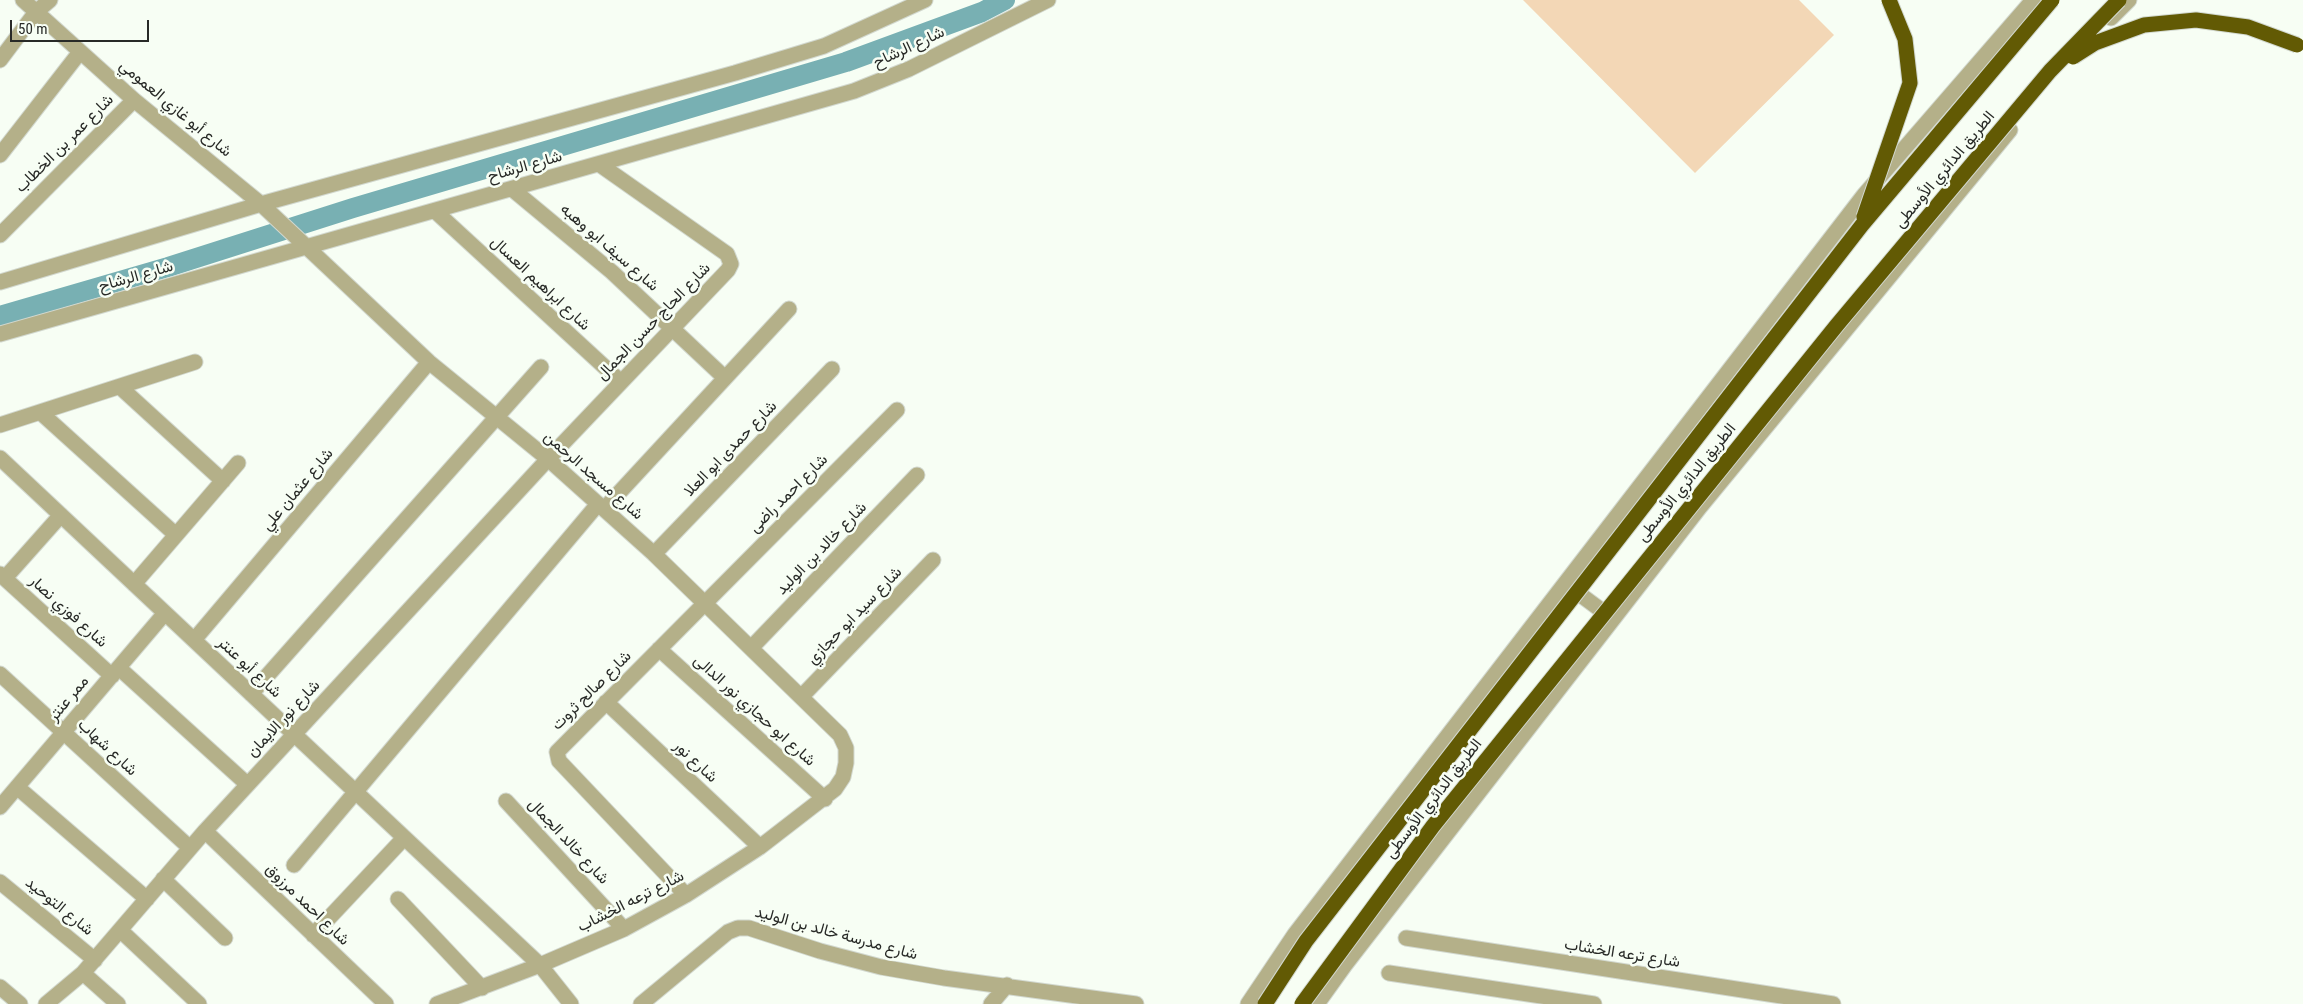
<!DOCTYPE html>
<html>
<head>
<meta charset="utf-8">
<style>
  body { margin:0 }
  #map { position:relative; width:2303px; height:1004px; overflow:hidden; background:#f7fef4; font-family:"Roboto Condensed",sans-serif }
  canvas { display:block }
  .scale { position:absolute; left:10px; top:20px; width:139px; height:22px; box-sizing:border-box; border:2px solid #282a27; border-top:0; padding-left:6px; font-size:15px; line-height:18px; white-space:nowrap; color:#282a27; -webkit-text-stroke:4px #f7fef4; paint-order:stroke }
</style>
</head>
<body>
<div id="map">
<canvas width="2303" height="1004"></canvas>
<div class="scale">50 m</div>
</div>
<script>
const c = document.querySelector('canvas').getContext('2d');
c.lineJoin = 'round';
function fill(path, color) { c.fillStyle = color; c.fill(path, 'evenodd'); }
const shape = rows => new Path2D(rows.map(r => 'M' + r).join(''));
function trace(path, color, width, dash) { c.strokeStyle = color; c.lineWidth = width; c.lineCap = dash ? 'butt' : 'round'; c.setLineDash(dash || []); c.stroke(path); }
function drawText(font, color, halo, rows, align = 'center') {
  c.font = font + ' "Roboto Condensed",Vazirmatn,sans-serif'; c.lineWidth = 5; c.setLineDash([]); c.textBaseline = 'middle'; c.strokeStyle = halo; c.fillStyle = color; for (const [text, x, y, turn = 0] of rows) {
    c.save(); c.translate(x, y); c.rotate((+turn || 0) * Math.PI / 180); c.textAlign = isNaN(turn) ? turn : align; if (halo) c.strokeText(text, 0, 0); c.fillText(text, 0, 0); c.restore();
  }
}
fill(shape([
  [1523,0,1799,0,1834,35,1695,173]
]), '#f3d7b6');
trace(shape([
  [0,316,168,267,353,208,846,62,982,12,1005,0]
]), '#78b0b3', 20);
const minor = shape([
  [23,0,134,100,261,204,429,362,548,459,654,554,840,735,846,748,846,763,843,777,835,789,760,847,686,895,624,929,540,965,437,1004],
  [2111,18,2129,0],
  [0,60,36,12,50,0],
  [0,155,80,52],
  [512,189,612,272,725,378],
  [435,211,621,382],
  [0,235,134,100],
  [0,282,261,204,735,73,824,46,925,0],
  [0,334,854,91,909,69,1048,0],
  [120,387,223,481],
  [40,412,176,535],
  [0,425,195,362],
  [0,458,540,965,571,1004],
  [604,509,789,309],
  [654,554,832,369],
  [0,574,112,676],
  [5,578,61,515],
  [134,584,238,463],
  [1566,584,1613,619],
  [194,640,429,362],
  [752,647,917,475],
  [659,649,825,799],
  [119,668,247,784],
  [0,674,190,848],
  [251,694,541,367],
  [802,696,933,560],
  [606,702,760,847],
  [17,787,147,899],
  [506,801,624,929],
  [0,807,165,613],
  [205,831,386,1004],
  [294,865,598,504],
  [163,879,225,938],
  [0,882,95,960],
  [686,895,559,761,557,752,897,410],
  [398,899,482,988],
  [120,930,199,1004],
  [313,935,404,838],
  [1406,938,1833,1004],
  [83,973,118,1004],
  [1389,973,1594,1004],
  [0,987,20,1004],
  [46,1004,83,973,205,831,548,459,728,270,731,264,727,254,599,164],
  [641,1004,728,932,738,928,749,928,820,951,881,967,944,978,1136,1004],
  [991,1004,1007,985],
  [1248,1004,1295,934,1864,195,2033,0],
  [1317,1004,1345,965,1700,507,2010,130]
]);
trace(minor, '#d2d8cf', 17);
trace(minor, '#b4b089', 15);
const highwayBridge = shape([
  [2073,57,2095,43,2144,25,2196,20,2248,27,2297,45],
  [1864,217,1910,83,1905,39,1889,0],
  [1265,1004,1306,941,1862,225,2052,0],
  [1302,1004,1433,826,1837,325,2050,71,2119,0]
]);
trace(highwayBridge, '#d2d8cf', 17, []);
trace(highwayBridge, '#625a04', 15);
drawText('16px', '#282a27', '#f7fef4', [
  ["شارع الرشاح",909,48,-25],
  ["شارع أبو غازي العمومي",175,109,40],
  ["شارع عمر بن الخطاب",65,144,-45],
  ["شارع الرشاح",525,167,-16],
  ["الطريق الدائري الأوسطى",1945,170,-50],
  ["شارع سيف ابو وهبه",609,248,41],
  ["شارع الرشاح",136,277,-16],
  ["شارع ابراهيم العسال",540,284,43],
  ["شارع الحاج حسن الجمال",654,322,-46],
  ["شارع حمدى ابو العلا",731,449,-46],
  ["شارع مسجد الرحمن",593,476,41],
  ["الطريق الدائري الأوسطى",1687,483,-51],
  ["شارع عثمان علي",298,490,-50],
  ["شارع احمد راضى",789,494,-45],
  ["شارع خالد بن الوليد",822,549,-46],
  ["شارع فوزي نصار",68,612,42],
  ["شارع سيد ابو حجازي",855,616,-46],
  ["شارع أبو عنتر",249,668,43],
  ["شارع صالح ثروت",592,691,-45],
  ["ممر عنتر",69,699,-50],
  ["شارع ابو حجازي نور الدالى",754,711,42],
  ["شارع نور الايمان",284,719,-47],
  ["شارع شهاب",107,748,43],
  ["شارع نور",695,762,43],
  ["الطريق الدائري الأوسطى",1434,799,-52],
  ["شارع خالد الجمال",568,842,47],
  ["شارع ترعه الخشاب",631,902,-27],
  ["شارع احمد مرزوق",307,905,44],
  ["شارع التوحيد",59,907,39],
  ["شارع مدرسة خالد بن الوليد",836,934,15],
  ["شارع ترعه الخشاب",1622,954,9]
]);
</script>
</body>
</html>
